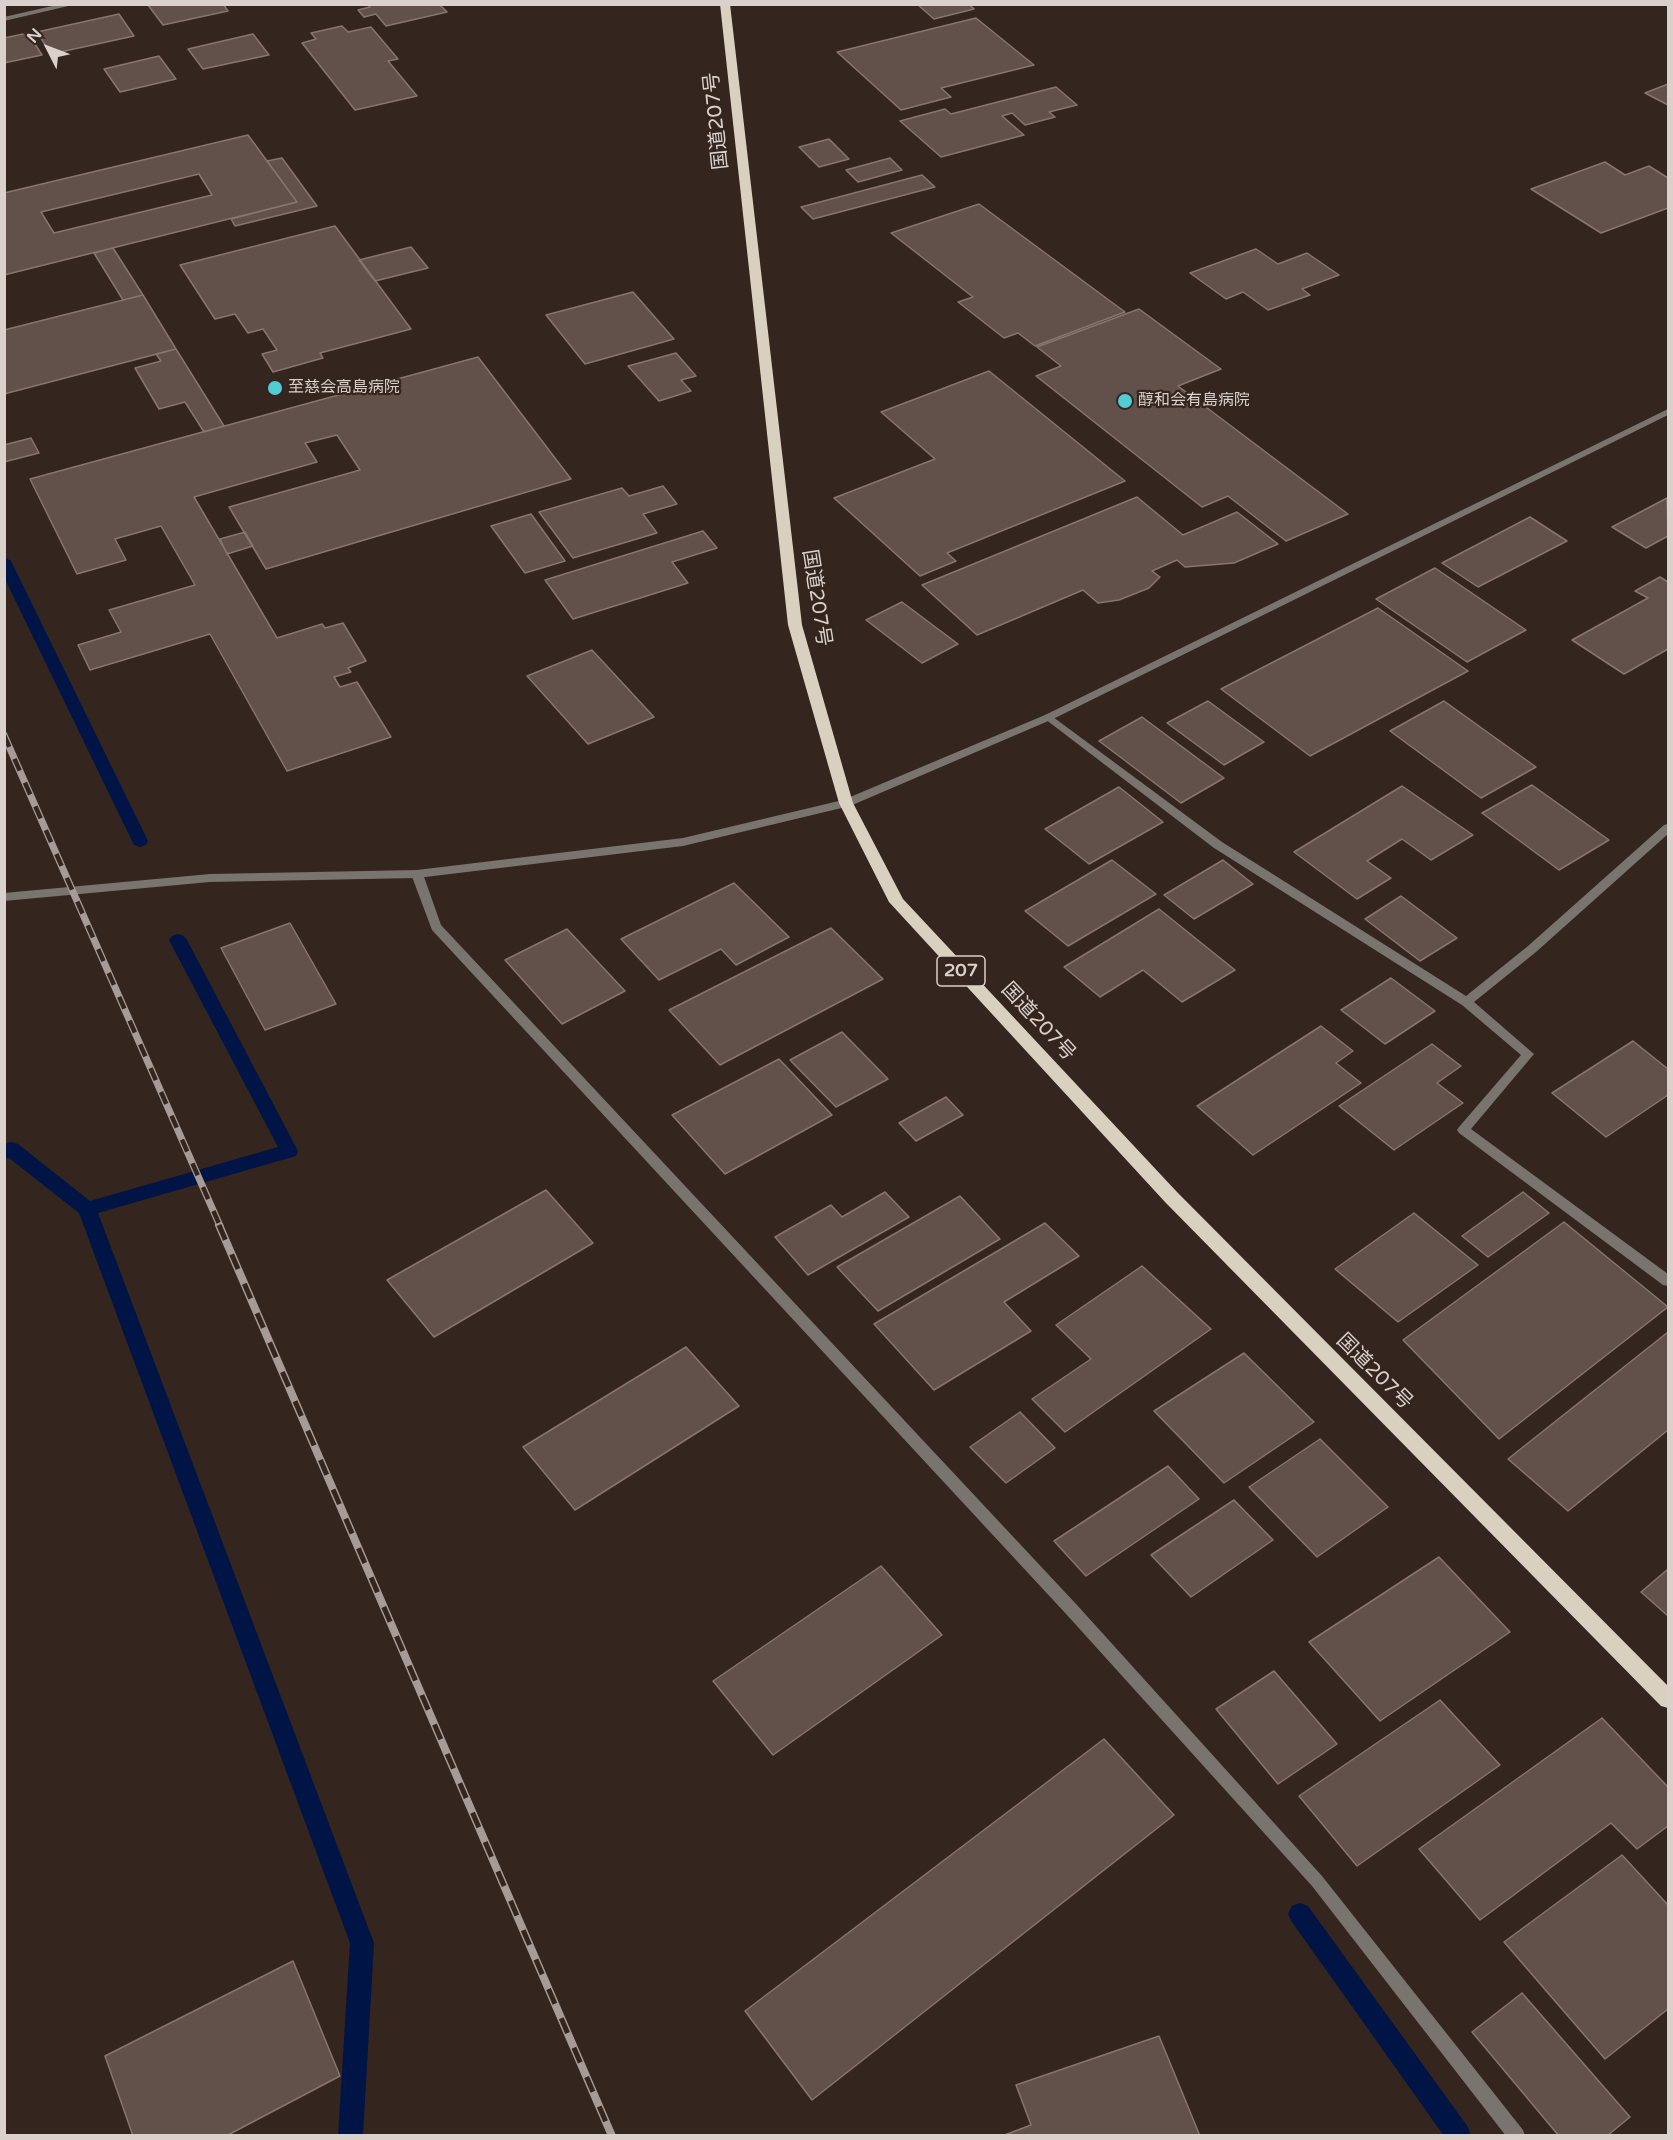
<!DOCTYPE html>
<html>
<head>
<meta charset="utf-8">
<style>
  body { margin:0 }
  #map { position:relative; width:1673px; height:2140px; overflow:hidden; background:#34251f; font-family:"Varela Round",sans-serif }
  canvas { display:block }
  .frame { position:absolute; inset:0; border:6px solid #dad0cc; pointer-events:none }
  .north { position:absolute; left:18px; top:18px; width:60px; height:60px; -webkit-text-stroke:4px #34251f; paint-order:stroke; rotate:312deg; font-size:16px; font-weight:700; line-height:24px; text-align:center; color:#dad0cc }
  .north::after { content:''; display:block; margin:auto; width:21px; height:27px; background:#dad0cc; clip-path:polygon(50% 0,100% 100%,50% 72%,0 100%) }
</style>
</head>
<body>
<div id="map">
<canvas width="1673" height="2140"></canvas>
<div class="frame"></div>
<div class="north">N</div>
</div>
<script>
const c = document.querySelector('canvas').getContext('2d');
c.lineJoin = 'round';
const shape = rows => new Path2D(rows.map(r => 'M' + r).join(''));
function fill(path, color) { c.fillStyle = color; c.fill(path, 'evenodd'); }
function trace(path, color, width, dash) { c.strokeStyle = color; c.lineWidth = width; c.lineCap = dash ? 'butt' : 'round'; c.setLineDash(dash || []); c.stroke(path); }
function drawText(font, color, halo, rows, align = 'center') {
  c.font = font + ' "Varela Round","Noto Sans JP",sans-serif'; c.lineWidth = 4.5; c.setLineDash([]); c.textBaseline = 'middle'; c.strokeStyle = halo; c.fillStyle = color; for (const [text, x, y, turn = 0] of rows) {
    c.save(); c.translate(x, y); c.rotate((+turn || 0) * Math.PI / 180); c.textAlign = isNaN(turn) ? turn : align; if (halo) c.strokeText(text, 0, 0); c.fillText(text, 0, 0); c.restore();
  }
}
fill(shape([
  [4,557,11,561,148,841,146,845,140,847,134,845,132,841,4,577,4,557],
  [178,934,184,936,187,940,298,1151,296,1156,289,1158,98,1213,374,1943,363,2136,338,2136,350,1943,79,1213,9,1158,4,1159,4,1144,11,1142,18,1144,90,1201,278,1147,169,940,172,936,178,934],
  [1300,1903,1308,1906,1468,2127,1471,2136,1444,2136,1292,1922,1288,1914,1292,1906,1300,1903]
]), '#001446');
const building = shape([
  [223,4,228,11,163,25,148,5,223,4],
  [367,4,439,4,447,12,386,26,376,14,364,17,358,10,370,7,367,4],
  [917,4,969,4,974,9,934,19,917,4],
  [119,14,134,36,51,54,37,32,119,14],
  [976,18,1034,65,941,88,951,97,901,110,837,52,976,18],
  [342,26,348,32,371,27,398,59,388,61,417,96,355,110,302,43,316,39,311,33,342,26],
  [28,33,42,55,4,63,4,38,28,33],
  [253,34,269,55,203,69,188,49,253,34],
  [159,56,176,79,120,92,104,69,159,56],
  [1668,84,1668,105,1645,93,1668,84],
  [1056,87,1077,105,1049,112,1055,117,1025,125,1012,113,1002,116,1024,135,941,157,900,121,945,109,951,114,1056,87],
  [248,135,297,202,4,275,4,193,248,135],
  [199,174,212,195,54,233,41,212,199,174],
  [829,139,849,159,819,167,799,147,829,139],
  [282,158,317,206,235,226,231,219,297,202,267,161,282,158],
  [890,158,902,170,858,182,846,170,890,158],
  [1605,162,1625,175,1649,166,1668,178,1668,208,1601,233,1531,189,1605,162],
  [922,175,935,187,813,219,801,207,922,175],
  [979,204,1125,312,1035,346,1018,333,1004,338,958,302,973,297,891,233,979,204],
  [335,226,411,329,320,353,323,358,273,372,262,354,277,350,263,329,248,333,235,314,215,319,180,265,335,226],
  [411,247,428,268,375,281,359,260,411,247],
  [113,248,143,295,123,300,94,253,113,248],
  [1256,249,1278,264,1307,253,1339,275,1302,289,1310,295,1268,310,1243,292,1226,299,1190,273,1256,249],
  [633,292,674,339,585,364,546,315,633,292],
  [143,295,176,349,4,394,4,330,143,295],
  [1139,309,1221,369,1178,386,1348,514,1286,541,1228,496,1202,507,1036,376,1061,366,1037,347,1139,309],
  [176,349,224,426,204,432,185,402,159,409,135,368,161,361,156,354,176,349],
  [676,353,696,376,681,380,691,391,659,401,628,366,676,353],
  [478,357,571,479,266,569,229,507,360,470,337,435,305,443,317,462,194,497,277,638,322,624,325,628,343,623,366,661,348,668,351,672,334,677,340,687,357,682,391,737,287,771,210,634,90,670,78,645,121,632,109,610,195,585,161,526,115,539,126,560,77,574,30,479,478,357],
  [989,371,1125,481,947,553,956,561,920,576,834,498,935,459,881,412,989,371],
  [31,438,39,453,4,462,4,445,31,438],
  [663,486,677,504,643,514,657,533,573,558,539,512,622,488,629,496,663,486],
  [1137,497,1183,535,1237,512,1278,544,1234,563,1185,567,1177,560,1152,571,1160,577,1149,588,1119,600,1098,603,1083,590,977,635,922,585,1137,497],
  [1667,498,1668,536,1646,548,1612,527,1667,498],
  [531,514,565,561,525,573,491,526,531,514],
  [1530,517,1567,541,1478,587,1442,563,1530,517],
  [703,531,717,548,672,562,688,583,573,619,545,580,703,531],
  [245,532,253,546,227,554,220,539,245,532],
  [1435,568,1526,630,1467,662,1376,599,1435,568],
  [1660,577,1668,582,1668,649,1624,674,1572,640,1648,598,1635,591,1660,577],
  [902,602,958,644,922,663,866,620,902,602],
  [1378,608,1468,671,1310,756,1221,689,1378,608],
  [592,650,654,717,588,744,527,676,592,650],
  [1208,701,1264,742,1224,765,1167,723,1208,701],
  [1444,701,1536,767,1481,798,1390,731,1444,701],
  [1142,717,1224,778,1181,803,1099,741,1142,717],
  [1532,785,1609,840,1559,870,1482,813,1532,785],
  [1402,786,1473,835,1431,860,1402,839,1367,861,1391,878,1357,899,1294,852,1402,786],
  [1119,787,1163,822,1089,864,1045,829,1119,787],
  [1112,860,1156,894,1068,946,1025,911,1112,860],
  [1223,860,1253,884,1194,919,1164,895,1223,860],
  [734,883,789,937,736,965,721,949,659,980,621,939,734,883],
  [1401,896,1457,938,1420,961,1365,919,1401,896],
  [1159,909,1235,970,1182,1002,1143,970,1100,997,1064,967,1159,909],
  [290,923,336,1004,265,1030,221,948,290,923],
  [831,928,883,979,720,1065,669,1010,831,928],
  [567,929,625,991,562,1024,505,960,567,929],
  [1391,978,1435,1011,1385,1044,1341,1010,1391,978],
  [1321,1026,1353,1051,1336,1063,1361,1083,1253,1155,1197,1106,1321,1026],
  [842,1032,888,1079,836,1107,790,1060,842,1032],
  [1633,1041,1668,1069,1668,1095,1606,1137,1552,1093,1633,1041],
  [1432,1044,1461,1066,1437,1083,1463,1103,1394,1150,1339,1106,1432,1044],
  [779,1059,832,1115,725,1174,672,1115,779,1059],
  [946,1097,963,1115,916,1141,899,1123,946,1097],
  [546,1190,593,1243,434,1337,387,1280,546,1190],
  [885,1192,909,1217,808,1275,775,1237,831,1205,842,1217,885,1192],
  [1523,1192,1549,1213,1488,1257,1462,1236,1523,1192],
  [960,1196,1000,1239,878,1311,837,1267,960,1196],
  [1414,1213,1478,1265,1398,1322,1335,1269,1414,1213],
  [1564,1222,1668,1307,1499,1439,1403,1340,1564,1222],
  [1045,1223,1079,1256,1004,1302,1031,1331,934,1390,874,1324,1045,1223],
  [1142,1266,1211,1329,1065,1432,1032,1399,1091,1359,1056,1325,1142,1266],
  [1668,1332,1668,1430,1568,1511,1508,1459,1668,1332],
  [686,1347,739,1406,575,1510,523,1447,686,1347],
  [1244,1353,1314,1422,1224,1483,1154,1411,1244,1353],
  [1020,1412,1055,1448,1006,1483,970,1447,1020,1412],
  [1320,1439,1388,1507,1317,1557,1249,1487,1320,1439],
  [1168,1466,1199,1499,1086,1576,1054,1541,1168,1466],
  [1234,1500,1273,1540,1191,1597,1151,1555,1234,1500],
  [1439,1557,1510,1632,1380,1721,1309,1642,1439,1557],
  [881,1566,942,1635,773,1755,713,1681,881,1566],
  [1668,1569,1668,1616,1641,1592,1668,1569],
  [1274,1671,1337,1744,1278,1784,1216,1709,1274,1671],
  [1440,1700,1500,1765,1357,1866,1299,1796,1440,1700],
  [1602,1718,1668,1787,1668,1826,1637,1849,1611,1823,1480,1920,1419,1849,1602,1718],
  [1104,1739,1174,1815,812,2100,745,2011,1104,1739],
  [1622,1855,1668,1905,1668,2009,1605,2059,1504,1942,1622,1855],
  [293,1961,340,2076,226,2136,133,2136,105,2056,293,1961],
  [1522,1993,1630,2117,1607,2136,1559,2136,1472,2032,1522,1993],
  [1159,2036,1200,2136,1002,2136,1031,2125,1016,2085,1159,2036]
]);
fill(building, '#62514a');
trace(building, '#87756e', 1.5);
fill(shape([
  [61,4,77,4,4,21,4,17,61,4],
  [1049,714,1222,842,1466,996,1528,946,1664,825,1668,824,1668,834,1536,952,1474,1002,1534,1054,1471,1129,1668,1274,1668,1286,1663,1285,1459,1133,1457,1130,1459,1127,1521,1055,1462,1005,1214,848,1045,719,1044,717,1045,715,1049,714],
  [417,870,423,874,441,925,1077,1605,1322,1876,1523,2130,1525,2136,1506,2136,1312,1886,1067,1615,432,930,411,874,417,870]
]), '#79746e');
fill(shape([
  [1668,409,1668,415,1053,719,850,806,683,846,417,878,210,882,4,901,4,893,210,874,417,870,683,838,843,800,1045,715,1668,409]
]), '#79746e');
fill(shape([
  [720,4,730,4,802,625,853,803,903,899,1177,1192,1668,1686,1668,1708,1661,1706,1165,1202,889,902,839,803,788,625,720,4]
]), '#dad0c0');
const railFar1 = shape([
  [4,735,220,1226]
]);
const rail = shape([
  [219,1225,612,2136]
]);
trace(railFar1, '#a69b96', 7);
trace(rail, '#a69b96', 8);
trace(railFar1, '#34251f', 4.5, [13]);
trace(rail, '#34251f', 5, [16]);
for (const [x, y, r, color] of [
  [275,388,8,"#51ccd2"],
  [1125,401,8,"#51ccd2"]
]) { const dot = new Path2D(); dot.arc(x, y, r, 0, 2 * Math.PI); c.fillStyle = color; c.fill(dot); trace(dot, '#34251f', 2); }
drawText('16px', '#dad0cc', '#34251f', [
  ["至慈会高島病院",288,388],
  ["醇和会有島病院",1138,401]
], 'left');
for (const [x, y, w] of [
  [961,971,48]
]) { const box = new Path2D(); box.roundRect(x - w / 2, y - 15, w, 30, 4.5); c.fillStyle = '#34251f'; c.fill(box); trace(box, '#dad0cc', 1.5); }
drawText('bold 18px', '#dad0cc', null, [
  ["207",961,971]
]);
drawText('20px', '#dad0cc', '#34251f', [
  ["国道207号",717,121,-96],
  ["国道207号",816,598,81],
  ["国道207号",1038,1022,47],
  ["国道207号",1374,1372,45]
]);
</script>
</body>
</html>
